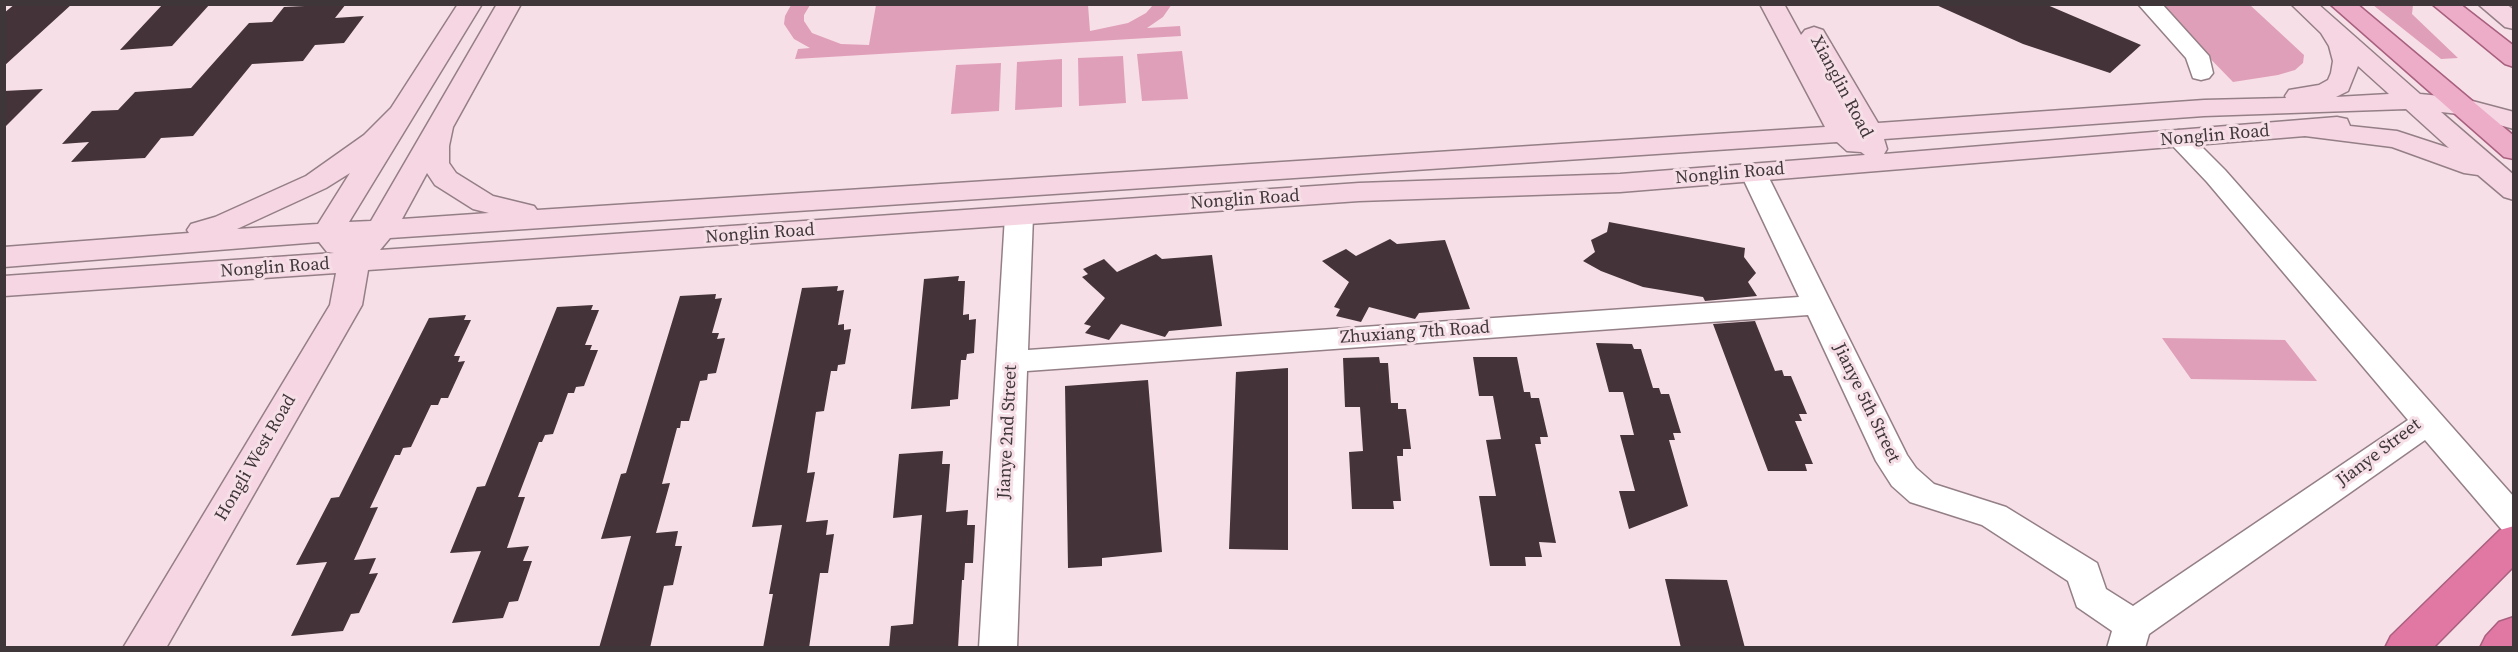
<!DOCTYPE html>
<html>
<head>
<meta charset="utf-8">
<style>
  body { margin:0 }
  #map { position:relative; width:2518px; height:652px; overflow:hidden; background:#f6dfe7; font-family:"Source Serif 4",serif }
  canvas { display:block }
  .frame { position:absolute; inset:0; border:6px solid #3f363a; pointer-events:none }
</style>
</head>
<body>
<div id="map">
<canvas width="2518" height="652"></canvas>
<div class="frame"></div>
</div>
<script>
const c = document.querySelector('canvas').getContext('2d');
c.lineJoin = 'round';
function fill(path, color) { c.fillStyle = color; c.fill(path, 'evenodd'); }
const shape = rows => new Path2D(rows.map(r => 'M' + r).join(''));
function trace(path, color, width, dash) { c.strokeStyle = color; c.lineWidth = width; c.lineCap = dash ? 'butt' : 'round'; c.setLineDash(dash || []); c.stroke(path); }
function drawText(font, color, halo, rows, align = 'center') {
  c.font = font + ' "Source Serif 4",serif'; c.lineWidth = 6; c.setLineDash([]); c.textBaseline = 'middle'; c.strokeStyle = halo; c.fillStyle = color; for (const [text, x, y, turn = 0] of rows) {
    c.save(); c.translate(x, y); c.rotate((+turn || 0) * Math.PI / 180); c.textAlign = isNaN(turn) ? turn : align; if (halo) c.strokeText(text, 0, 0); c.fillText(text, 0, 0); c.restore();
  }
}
fill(shape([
  [1172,4,1163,17,1147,28,1180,26,1181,36,795,59,798,49,810,48,794,39,784,24,785,16,791,5,810,5,804,15,804,21,812,33,841,44,869,45,876,5,1088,5,1090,31,1128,23,1146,13,1153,5],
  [2158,5,2250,5,2304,55,2303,63,2295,70,2278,75,2233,82],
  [2373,5,2413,5,2412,14,2458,58,2441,59],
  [1182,51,1188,99,1142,101,1137,54],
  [1123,56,1126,103,1079,106,1078,58],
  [1062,59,1062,107,1015,110,1017,62],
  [1001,63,999,111,951,114,956,65],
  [2162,338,2285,340,2317,381,2191,379]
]), '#e09fb8');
fill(shape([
  [15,4,72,4,4,66,4,13],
  [163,4,210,4,172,46,120,50],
  [346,4,335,18,364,16,344,43,315,45,303,61,252,64,193,136,161,138,145,158,71,162,89,142,62,144,92,111,118,110,135,92,191,88,249,23,272,22,284,7],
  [1934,4,2045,4,2141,45,2110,73,2023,44],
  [43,89,4,128,4,91],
  [1609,222,1745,248,1744,257,1756,273,1748,282,1757,296,1705,301,1703,297,1643,287,1601,271,1583,261,1595,252,1591,240,1607,232],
  [1390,239,1397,244,1445,240,1470,309,1419,313,1415,319,1369,307,1361,322,1336,316,1340,309,1334,307,1349,282,1322,261,1346,249,1356,256],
  [1156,254,1162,259,1212,255,1222,326,1169,331,1165,337,1121,324,1109,340,1085,333,1091,326,1084,324,1105,298,1082,277,1088,274,1083,269,1104,259,1117,272],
  [959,276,958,281,965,281,963,315,969,314,969,320,976,319,974,353,967,354,966,360,961,360,958,399,950,400,950,406,911,409,924,279],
  [838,286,837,291,844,290,838,325,844,324,844,330,851,329,845,364,838,365,837,371,831,371,824,411,816,412,807,473,815,472,806,522,828,520,826,535,834,534,828,573,820,573,809,648,763,648,773,594,769,594,782,525,752,527,765,463,802,288],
  [716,294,715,299,722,298,712,333,719,333,717,339,725,338,716,373,708,374,707,380,700,381,689,421,681,421,680,428,677,428,662,484,670,483,656,533,678,531,675,546,682,546,673,585,664,586,650,648,599,648,631,536,601,539,621,474,626,473,680,296],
  [593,305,591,310,599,310,585,345,592,345,590,350,598,350,584,386,576,387,574,393,568,393,553,434,545,435,542,442,539,442,518,497,525,497,507,548,529,546,523,561,532,561,518,601,509,602,503,618,452,623,481,551,450,553,477,487,485,486,557,307],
  [466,315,464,320,471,320,454,356,460,356,458,362,465,361,448,398,441,398,438,405,431,405,411,447,403,448,400,455,395,455,370,508,378,507,354,560,376,558,369,574,378,573,359,613,351,614,343,631,291,636,327,562,296,565,331,498,339,497,429,318],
  [1755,321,1775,371,1782,370,1784,376,1791,376,1807,414,1799,414,1802,421,1795,421,1813,464,1805,464,1807,471,1768,471,1713,324],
  [1596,343,1632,344,1634,349,1641,349,1653,388,1659,388,1661,394,1669,394,1681,433,1673,433,1675,440,1669,440,1688,506,1629,529,1619,491,1635,491,1620,435,1634,435,1623,392,1609,392],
  [1379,357,1380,363,1388,363,1391,403,1398,403,1398,409,1406,409,1411,449,1403,449,1403,456,1397,456,1401,501,1393,501,1394,509,1352,509,1349,452,1363,451,1360,407,1345,407,1343,358],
  [1473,357,1517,357,1524,392,1530,392,1531,398,1539,398,1548,437,1540,437,1541,444,1535,444,1556,543,1539,542,1542,557,1525,557,1526,566,1490,566,1479,496,1496,496,1486,440,1501,439,1493,396,1479,396],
  [1288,368,1288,550,1229,549,1236,372],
  [1148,380,1162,552,1102,558,1102,566,1068,568,1065,386],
  [943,451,942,464,950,464,946,512,968,510,967,525,975,525,973,563,965,563,964,580,962,580,958,648,889,648,891,626,913,624,922,515,893,518,899,454],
  [1665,579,1727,580,1745,648,1681,648]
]), '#443339');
const street = shape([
  [2138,4,2162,4,2209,56,2213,73,2209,78,2201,80,2193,78,2186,58,2138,4],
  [2179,130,2188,133,2225,170,2514,497,2514,534,2502,530,2425,440,2149,634,2145,648,2107,648,2112,631,2077,607,2068,581,1982,525,1910,502,1892,486,1876,461,1808,315,1027,371,1017,648,979,648,1005,216,1009,210,1019,208,1029,210,1033,216,1028,350,1799,297,1740,172,1744,166,1753,164,1762,166,1766,172,1907,455,1916,468,1934,484,2006,507,2097,563,2106,589,2133,606,2408,420,2207,182,2170,143,2166,138,2170,133,2179,130]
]);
const secondary = shape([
  [458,4,482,4,349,222,371,221,497,4,521,4,453,127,449,146,449,163,456,173,493,196,534,206,537,210,1825,127,1760,4,1784,4,1801,35,1805,30,1814,27,1823,30,1878,123,2204,100,2286,98,2285,96,2289,90,2319,85,2328,80,2331,73,2333,61,2329,46,2321,33,2291,4,2318,4,2420,94,2461,98,2514,112,2514,129,2459,114,2441,112,2514,175,2514,200,2504,197,2478,175,2464,173,2392,147,2305,136,1620,192,1359,201,368,270,362,305,166,648,123,648,330,305,336,273,4,296,4,276,334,253,327,252,319,242,4,267,4,247,189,233,187,230,191,224,215,217,306,176,364,135,391,108,458,4],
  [2358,66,2389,94,2336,97,2348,91,2358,66],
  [2406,109,2449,148,2397,131,2350,126,2347,119,2337,117,1884,154,1887,149,1884,139,2204,116,2406,109],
  [1837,142,1847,151,1861,152,1865,155,1620,174,1359,183,380,250,390,238,1837,142],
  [350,173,318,224,237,229,326,188,350,173],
  [427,173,435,185,473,209,489,213,402,219,427,173],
  [2478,4,2506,4,2514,10,2514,29,2505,27,2478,4]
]);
const primary = shape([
  [2330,4,2357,4,2514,136,2514,159,2504,157,2330,4],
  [2432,4,2460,4,2514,46,2514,67,2505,64,2432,4]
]);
const highway = shape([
  [2514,526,2514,566,2433,648,2385,648,2391,636,2500,530,2514,526],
  [2514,617,2514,648,2480,648,2486,636,2499,622,2514,617]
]);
trace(street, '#947f86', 3);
trace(secondary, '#947f86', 3);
trace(primary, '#a8607e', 3);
trace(highway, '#a8607e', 3);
fill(street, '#fff');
fill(secondary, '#f6d6e3');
fill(primary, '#edadc8');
fill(highway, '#e177a3');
drawText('18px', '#3f363a', '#f6dfe7', [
  ["Xianglin Road",1841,87,62],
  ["Nonglin Road",2215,136,-5],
  ["Nonglin Road",1730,174,-5],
  ["Nonglin Road",1245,200,-4],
  ["Nonglin Road",760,234,-4],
  ["Nonglin Road",275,268,-4],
  ["Zhuxiang 7th Road",1415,333,-4],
  ["Jianye 5th Street",1866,403,64],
  ["Jianye 2nd Street",1008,432,-87],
  ["Jianye Street",2379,453,-37],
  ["Hongli West Road",256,458,-60]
]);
</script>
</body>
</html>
